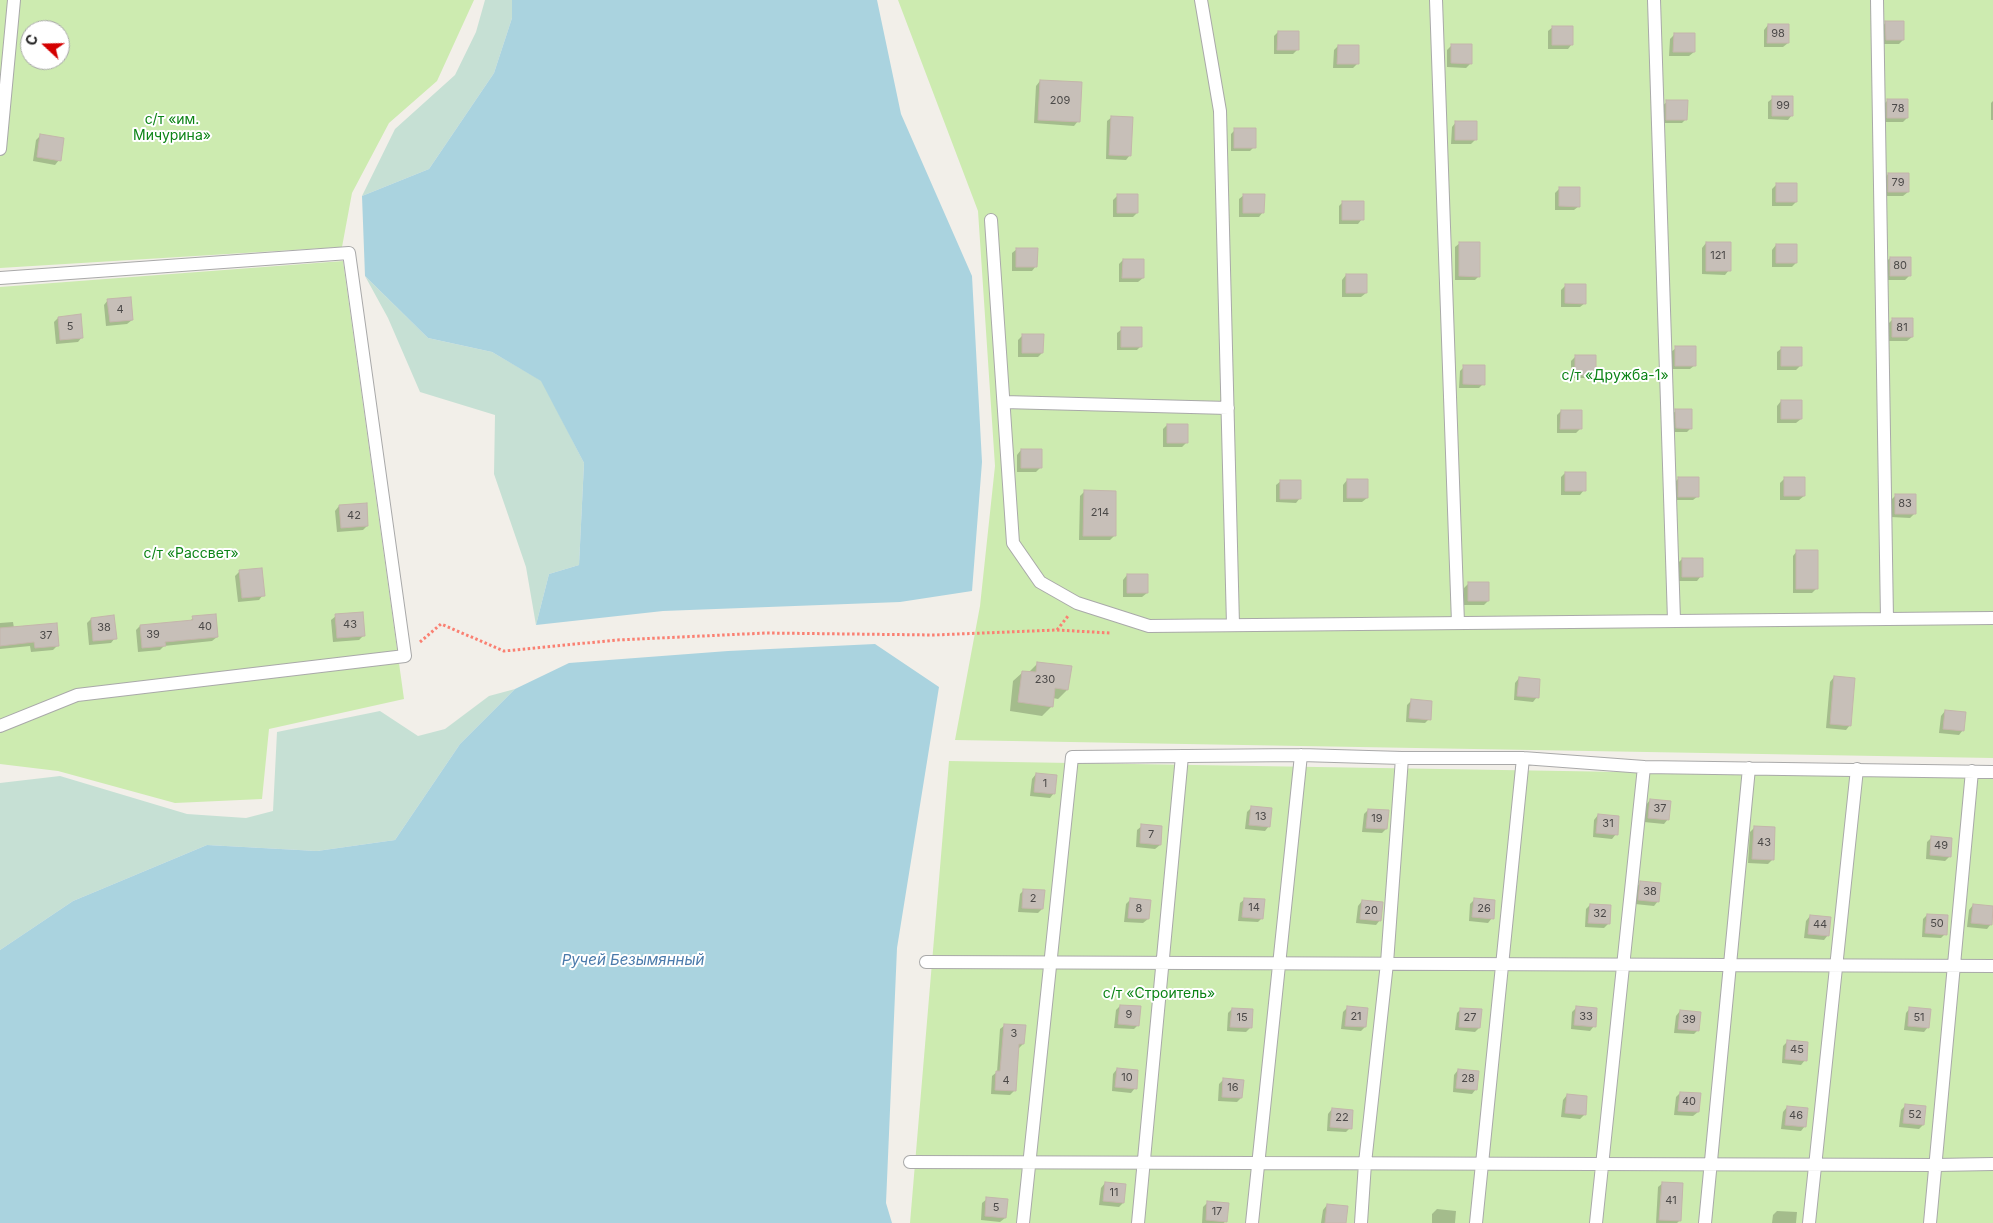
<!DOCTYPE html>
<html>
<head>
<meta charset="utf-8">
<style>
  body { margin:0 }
  #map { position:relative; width:1993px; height:1223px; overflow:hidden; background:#f2efe9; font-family:Inter,sans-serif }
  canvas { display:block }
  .north { position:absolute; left:20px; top:20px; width:50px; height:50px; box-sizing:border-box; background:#fff; border:1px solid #a7a7a7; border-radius:50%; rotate:291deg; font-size:14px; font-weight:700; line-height:20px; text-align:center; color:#222 }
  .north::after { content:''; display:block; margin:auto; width:18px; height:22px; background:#d40000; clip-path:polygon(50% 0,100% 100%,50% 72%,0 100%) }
</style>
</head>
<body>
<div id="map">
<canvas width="1993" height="1223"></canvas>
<div class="north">С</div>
</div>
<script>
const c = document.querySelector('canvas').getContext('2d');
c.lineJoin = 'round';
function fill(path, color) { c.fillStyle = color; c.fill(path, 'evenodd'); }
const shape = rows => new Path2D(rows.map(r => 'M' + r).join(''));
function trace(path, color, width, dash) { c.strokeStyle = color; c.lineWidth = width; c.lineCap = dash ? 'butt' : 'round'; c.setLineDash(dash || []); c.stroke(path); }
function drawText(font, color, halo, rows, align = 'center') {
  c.font = font + ' Inter,sans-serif'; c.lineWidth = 4; c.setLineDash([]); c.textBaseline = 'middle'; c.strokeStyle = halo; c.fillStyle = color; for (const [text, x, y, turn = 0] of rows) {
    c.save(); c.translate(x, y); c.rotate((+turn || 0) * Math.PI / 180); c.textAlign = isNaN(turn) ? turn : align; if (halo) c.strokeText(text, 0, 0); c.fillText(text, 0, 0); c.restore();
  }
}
fill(shape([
  [0,0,474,0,437,81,389,123,352,193,342,247,0,268],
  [30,30,60,30,60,60,30,60],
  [898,0,1993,0,1993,758,955,740,980,606,995,466,978,211],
  [343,261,404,699,269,729,262,799,175,803,58,771,0,764,0,287],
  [949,761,1993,778,1993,1223,910,1223]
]), '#cdebb0');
fill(shape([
  [485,0,512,0,512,18,494,73,429,169,362,196,395,129,455,75,476,32],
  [365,276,428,338,492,352,542,381,584,463,579,565,549,574,536,625,526,567,494,474,495,415,420,392,388,318],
  [515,689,460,744,395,840,317,851,207,845,73,901,0,950,0,783,60,776,187,814,246,818,273,811,277,732,380,711,418,736,445,729,489,696]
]), '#c6e0d4');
fill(shape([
  [512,0,877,0,901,114,972,276,982,462,972,591,900,602,663,611,536,625,549,574,579,565,584,463,541,381,492,352,428,338,365,276,362,196,429,169,494,73,512,18],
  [875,644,939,687,897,948,886,1203,892,1223,0,1223,0,950,73,901,207,845,317,851,395,840,460,744,515,689,569,663,728,651]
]), '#aad3df');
fill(shape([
  [1886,22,1903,40,1899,44,1882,44,1882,27],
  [1768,25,1788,43,1783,47,1764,47,1764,30],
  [1553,27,1572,44,1568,49,1548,49,1548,31],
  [1278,32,1298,49,1293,54,1274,54,1274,36],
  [1674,35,1694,52,1689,56,1669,56,1670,39],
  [1338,46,1358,63,1353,68,1333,68,1334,50],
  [1451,46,1471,63,1466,68,1447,67,1447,50],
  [1040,81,1078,121,1074,126,1034,123,1036,86],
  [1773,98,1792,115,1788,120,1768,119,1768,102],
  [1888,100,1907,118,1903,122,1883,122,1883,105],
  [1993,101,1993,120,1991,120,1991,103],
  [1667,102,1686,119,1682,123,1662,123,1662,106],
  [1112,117,1130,155,1126,160,1106,159,1107,121],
  [1456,122,1475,140,1471,144,1451,144,1452,127],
  [1235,130,1254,147,1250,151,1231,151,1231,134],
  [41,135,59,160,55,165,33,161,36,140],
  [1888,174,1908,192,1903,196,1884,196,1884,179],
  [1777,184,1796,202,1792,206,1772,206,1772,189],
  [1559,189,1579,206,1574,210,1555,210,1555,193],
  [1118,195,1137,213,1133,217,1113,217,1113,200],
  [1244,195,1263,212,1259,217,1239,217,1239,199],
  [1343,202,1362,219,1358,224,1339,224,1339,206],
  [1460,243,1479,276,1475,280,1455,280,1455,247],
  [1706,243,1729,270,1725,275,1702,274,1702,248],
  [1776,245,1796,263,1792,267,1772,267,1772,250],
  [1017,249,1036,266,1032,271,1012,271,1012,253],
  [1890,258,1910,275,1905,280,1886,280,1886,262],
  [1123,260,1143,278,1138,282,1119,282,1119,264],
  [1346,275,1366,293,1361,297,1342,297,1342,280],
  [1565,286,1585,303,1580,307,1561,307,1561,290],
  [108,300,132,320,127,324,106,326,104,305],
  [58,318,82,337,78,342,56,344,54,322],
  [1892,320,1912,337,1907,341,1888,341,1888,324],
  [1122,329,1141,346,1137,350,1117,350,1117,333],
  [1023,335,1042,353,1038,357,1018,357,1018,340],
  [1676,348,1695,365,1690,369,1671,369,1671,352],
  [1782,348,1801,365,1796,370,1777,370,1777,352],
  [1575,357,1594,374,1590,378,1571,378,1571,361],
  [1464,367,1483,384,1479,388,1459,388,1460,371],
  [1781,401,1801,419,1796,423,1777,423,1777,406],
  [1561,411,1581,428,1576,433,1557,433,1557,415],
  [1676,411,1691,428,1687,432,1672,432,1671,415],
  [1167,425,1187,442,1182,447,1163,447,1163,429],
  [1021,450,1040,468,1036,472,1017,472,1017,455],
  [1565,473,1584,490,1580,495,1561,495,1561,477],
  [1678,479,1698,496,1693,500,1674,500,1674,483],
  [1784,479,1804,496,1799,500,1780,500,1780,483],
  [1347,480,1367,498,1362,502,1343,502,1343,485],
  [1281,481,1300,498,1296,503,1276,502,1276,485],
  [1084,492,1115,535,1110,540,1079,540,1080,496],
  [1895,496,1915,513,1910,518,1891,517,1891,500],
  [339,506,367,526,363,530,337,532,335,511],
  [1797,551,1816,589,1812,593,1793,593,1793,556],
  [1682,559,1701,576,1697,581,1678,581,1678,563],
  [240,571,263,595,259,600,238,602,235,576],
  [1127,575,1147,593,1142,597,1123,597,1123,580],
  [1469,583,1488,601,1484,605,1464,605,1464,588],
  [336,616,364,635,359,640,333,642,331,620],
  [193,618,217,637,212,641,164,646,160,650,138,652,136,630,140,626,189,622],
  [91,619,115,638,111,643,89,645,87,623],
  [13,622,14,628,57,646,53,650,31,652,30,646,0,649,0,623],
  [1038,663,1067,690,1058,699,1053,698,1052,706,1042,716,1010,711,1013,681,1023,672,1028,673],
  [1834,677,1850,725,1846,730,1826,728,1830,682],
  [1519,678,1537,697,1533,702,1514,700,1515,683],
  [1412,700,1429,719,1425,723,1406,722,1407,705],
  [1945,711,1963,730,1959,735,1939,733,1941,716],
  [1036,774,1054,793,1050,798,1030,796,1032,779],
  [1650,800,1668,819,1664,824,1644,822,1646,805],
  [1251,808,1269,826,1265,831,1245,829,1247,812],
  [1368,810,1386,829,1382,833,1362,832,1364,814],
  [1598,815,1616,834,1612,839,1593,837,1594,820],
  [1142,826,1160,845,1155,849,1136,847,1137,830],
  [1754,828,1772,860,1768,864,1748,863,1750,832],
  [1932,837,1950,856,1945,861,1926,859,1927,842],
  [1641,883,1658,901,1654,906,1635,904,1636,887],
  [1024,890,1042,909,1038,913,1018,912,1020,894],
  [1245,899,1262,918,1258,922,1238,921,1240,903],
  [1130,900,1148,919,1143,923,1124,922,1126,904],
  [1474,900,1492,918,1488,923,1469,921,1470,904],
  [1362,901,1380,920,1376,925,1356,923,1358,906],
  [1590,905,1608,924,1604,928,1585,927,1586,909],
  [1973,905,1991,924,1987,929,1967,927,1969,910],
  [1927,915,1945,934,1941,938,1922,937,1923,919],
  [1810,916,1828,935,1824,940,1804,938,1806,921],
  [1120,1006,1138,1025,1134,1029,1114,1028,1116,1010],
  [1577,1007,1594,1026,1590,1031,1571,1029,1572,1012],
  [1347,1008,1365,1027,1361,1031,1341,1029,1343,1012],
  [1910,1008,1928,1027,1924,1032,1904,1030,1906,1013],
  [1232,1009,1250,1028,1246,1032,1227,1031,1228,1013],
  [1461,1009,1479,1028,1475,1032,1455,1030,1457,1013],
  [1680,1011,1698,1030,1694,1034,1674,1033,1676,1016],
  [1005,1025,1023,1044,1018,1049,1014,1091,1010,1095,991,1094,992,1076,997,1072,1000,1029],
  [1788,1041,1805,1060,1801,1065,1782,1063,1783,1046],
  [1117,1069,1135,1088,1131,1093,1112,1091,1113,1074],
  [1458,1070,1476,1089,1472,1094,1453,1092,1454,1075],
  [1224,1079,1241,1098,1237,1102,1218,1101,1219,1084],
  [1680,1093,1698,1112,1693,1116,1674,1115,1676,1097],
  [1567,1095,1585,1114,1580,1119,1561,1117,1563,1100],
  [1905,1106,1923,1125,1919,1129,1899,1127,1901,1110],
  [1787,1107,1805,1126,1801,1131,1781,1129,1783,1112],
  [1332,1109,1350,1128,1346,1132,1327,1131,1328,1114],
  [1105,1183,1123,1203,1119,1207,1099,1205,1101,1188],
  [1663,1183,1680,1220,1677,1223,1656,1223,1658,1187],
  [987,1199,1005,1218,1000,1222,981,1220,982,1203],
  [1208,1202,1225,1221,1224,1223,1202,1223,1203,1207],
  [1327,1205,1345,1223,1321,1223,1323,1210],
  [1437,1209,1456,1211,1455,1223,1432,1223,1432,1214],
  [1777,1211,1797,1212,1796,1223,1772,1223,1773,1215]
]), '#0003');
const building = shape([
  [1885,21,1904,21,1904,40,1886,40,1885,21],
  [1768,24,1789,24,1789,43,1767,43,1768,24],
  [1552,26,1573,26,1573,45,1552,45,1552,26],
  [1278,31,1299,31,1299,50,1277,50,1278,31],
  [1674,33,1695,33,1695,52,1673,52,1674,33],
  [1451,44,1472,44,1472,64,1451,63,1451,44],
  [1338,45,1359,45,1359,64,1337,64,1338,45],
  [1040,80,1082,82,1080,122,1038,120,1040,80],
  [1772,96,1793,96,1793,116,1772,116,1772,96],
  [1887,99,1908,99,1908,118,1887,118,1887,99],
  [1666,100,1688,100,1687,120,1666,120,1666,100],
  [1111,116,1133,117,1131,156,1109,155,1111,116],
  [1455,121,1477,121,1477,140,1455,140,1455,121],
  [1234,128,1256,128,1256,148,1234,148,1234,128],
  [40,134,64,138,61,161,37,157,40,134],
  [1888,173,1909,173,1909,192,1888,192,1888,173],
  [1776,183,1797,183,1797,202,1776,202,1776,183],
  [1559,187,1580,187,1580,207,1559,206,1559,187],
  [1117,194,1138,194,1138,213,1117,213,1117,194],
  [1243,194,1265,194,1264,213,1243,213,1243,194],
  [1342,201,1364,201,1364,220,1342,220,1342,201],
  [1459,242,1480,242,1480,277,1459,276,1459,242],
  [1706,242,1731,242,1731,271,1706,271,1706,242],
  [1776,244,1797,244,1797,263,1776,263,1776,244],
  [1016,248,1038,248,1037,267,1016,267,1016,248],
  [1890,257,1911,257,1911,276,1890,276,1890,257],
  [1123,259,1144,259,1144,278,1122,278,1123,259],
  [1346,274,1367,274,1367,293,1346,293,1346,274],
  [1565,284,1586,284,1586,304,1565,303,1565,284],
  [131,297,133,320,110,322,107,299,131,297],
  [81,314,83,338,60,340,58,317,81,314],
  [1892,318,1913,318,1913,337,1892,337,1892,318],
  [1121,327,1142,327,1142,347,1121,347,1121,327],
  [1022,334,1044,334,1043,353,1022,353,1022,334],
  [1675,346,1696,346,1696,366,1675,366,1675,346],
  [1781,347,1802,347,1802,366,1781,366,1781,347],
  [1575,355,1596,355,1596,375,1575,375,1575,355],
  [1463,365,1485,365,1485,385,1463,384,1463,365],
  [1781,400,1802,400,1802,419,1781,419,1781,400],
  [1675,409,1692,409,1692,429,1676,428,1675,409],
  [1561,410,1582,410,1582,429,1560,429,1561,410],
  [1167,424,1188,424,1188,443,1167,443,1167,424],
  [1021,449,1042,449,1042,468,1021,468,1021,449],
  [1565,472,1586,472,1586,491,1565,491,1565,472],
  [1678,477,1699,477,1699,497,1678,497,1678,477],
  [1784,477,1805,477,1805,496,1784,496,1784,477],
  [1347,479,1368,479,1368,498,1347,498,1347,479],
  [1280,480,1301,480,1301,499,1280,499,1280,480],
  [1084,490,1116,491,1116,536,1083,536,1084,490],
  [1895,494,1916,494,1916,514,1895,514,1895,494],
  [367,503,368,526,341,528,339,505,367,503],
  [1796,550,1818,550,1818,589,1796,589,1796,550],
  [1682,558,1703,558,1703,577,1682,577,1682,558],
  [262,568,265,596,242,598,239,570,262,568],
  [1127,574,1148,574,1148,593,1127,593,1127,574],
  [1468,582,1489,582,1489,601,1468,601,1468,582],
  [363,612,365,636,337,638,335,614,363,612],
  [216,614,218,637,165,642,166,646,142,648,140,625,193,620,192,616,216,614],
  [114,615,117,639,93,641,91,618,114,615],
  [57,623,59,646,35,648,34,642,0,646,0,628,57,623],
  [1037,662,1072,666,1068,690,1055,688,1053,707,1018,702,1022,671,1036,672,1037,662],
  [1834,676,1855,678,1851,726,1830,724,1834,676],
  [1519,677,1540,679,1539,698,1517,696,1519,677],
  [1411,699,1432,701,1431,720,1409,718,1411,699],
  [1945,710,1966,712,1964,731,1943,729,1945,710],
  [1036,773,1057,775,1055,794,1034,792,1036,773],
  [1650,799,1671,801,1669,820,1648,818,1650,799],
  [1251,806,1272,808,1270,827,1249,825,1251,806],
  [1368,809,1389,810,1387,829,1366,828,1368,809],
  [1598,814,1619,816,1618,835,1596,833,1598,814],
  [1141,824,1162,826,1161,845,1140,843,1141,824],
  [1754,826,1775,827,1774,860,1752,859,1754,826],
  [1931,836,1952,838,1951,857,1930,855,1931,836],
  [1640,881,1661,883,1659,902,1638,900,1640,881],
  [1023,889,1045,890,1043,909,1022,908,1023,889],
  [1130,898,1151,900,1149,919,1128,918,1130,898],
  [1244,898,1265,899,1263,919,1242,917,1244,898],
  [1474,898,1495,900,1494,919,1472,917,1474,898],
  [1362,900,1383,902,1381,921,1360,919,1362,900],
  [1590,904,1611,905,1610,924,1588,923,1590,904],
  [1973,904,1993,906,1992,925,1971,923,1973,904],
  [1927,914,1948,915,1947,935,1925,933,1927,914],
  [1810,915,1831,917,1829,936,1808,934,1810,915],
  [1120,1005,1141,1006,1139,1026,1118,1024,1120,1005],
  [1347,1006,1368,1008,1366,1027,1345,1026,1347,1006],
  [1576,1006,1597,1008,1596,1027,1574,1025,1576,1006],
  [1909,1007,1931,1009,1929,1028,1908,1026,1909,1007],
  [1232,1008,1253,1009,1252,1028,1230,1027,1232,1008],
  [1460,1008,1482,1009,1480,1028,1459,1027,1460,1008],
  [1680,1010,1701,1012,1699,1031,1678,1029,1680,1010],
  [1004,1024,1026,1025,1024,1044,1019,1044,1016,1091,995,1090,996,1071,1000,1071,1004,1024],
  [1787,1040,1808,1042,1807,1061,1785,1059,1787,1040],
  [1117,1068,1138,1070,1137,1089,1115,1087,1117,1068],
  [1458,1069,1479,1071,1477,1090,1456,1088,1458,1069],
  [1223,1078,1244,1080,1242,1098,1222,1097,1223,1078],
  [1680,1092,1701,1093,1699,1112,1678,1111,1680,1092],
  [1567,1094,1587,1096,1586,1115,1565,1113,1567,1094],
  [1905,1104,1926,1106,1924,1125,1903,1123,1905,1104],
  [1787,1106,1808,1108,1806,1127,1785,1125,1787,1106],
  [1332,1108,1353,1110,1352,1129,1330,1127,1332,1108],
  [1105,1182,1126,1184,1124,1203,1103,1201,1105,1182],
  [1662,1182,1683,1183,1681,1221,1659,1220,1662,1182],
  [986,1197,1008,1199,1006,1218,985,1216,986,1197],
  [1207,1201,1229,1203,1227,1222,1206,1220,1207,1201],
  [1327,1204,1348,1206,1346,1223,1325,1223,1327,1204]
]);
fill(building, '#c7bfb8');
trace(building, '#c4b6ab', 1);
const service = shape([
  [1201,0,1220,111,1233,625],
  [1436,0,1458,623],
  [1654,0,1674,620],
  [1877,0,1887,619],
  [0,149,14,0],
  [991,220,1013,543,1040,582,1077,603,1149,626,1993,618],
  [0,278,349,253,405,656,77,695,0,726],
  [1004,402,1228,408],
  [926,962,1993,966],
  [910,1162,1936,1165,1993,1164],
  [1023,1223,1072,757,1301,755,1402,758,1523,758,1644,767,1993,772],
  [1138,1223,1182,756],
  [1252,1223,1301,755],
  [1361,1223,1365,1163,1387,963,1402,758],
  [1476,1223,1523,758],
  [1596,1223,1644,767],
  [1705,1223,1749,768],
  [1809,1223,1857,769],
  [1930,1223,1972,771]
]);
trace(service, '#a9a9a9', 14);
trace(shape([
  [1057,630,1068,616],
  [420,642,441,624,504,651,617,640,766,633,934,635,1057,630,1110,633]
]), '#fa8072', 3, [2.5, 2.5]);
trace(service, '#fff', 12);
drawText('11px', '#4b4948', null, [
  ["98",1778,34],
  ["209",1060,101],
  ["99",1783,106],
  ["78",1898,109],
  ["79",1898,183],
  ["121",1718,256],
  ["80",1900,266],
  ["4",120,310],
  ["5",70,327],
  ["81",1902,328],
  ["83",1905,504],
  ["214",1100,513],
  ["42",354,516],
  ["43",350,625],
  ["40",205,627],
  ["38",104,628],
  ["39",153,635],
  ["37",46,636],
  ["230",1045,680],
  ["1",1045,784],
  ["37",1660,809],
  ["13",1261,817],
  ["19",1377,819],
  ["31",1608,824],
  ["7",1151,835],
  ["43",1764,843],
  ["49",1941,846],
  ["38",1650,892],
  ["2",1033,899],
  ["14",1254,908],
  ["8",1139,909],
  ["26",1484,909],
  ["20",1371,911],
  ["32",1600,914],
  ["50",1937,924],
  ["44",1820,925],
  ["9",1129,1015],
  ["21",1356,1017],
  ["33",1586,1017],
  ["15",1242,1018],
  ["27",1470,1018],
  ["51",1919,1018],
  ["39",1689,1020],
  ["3",1014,1034],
  ["45",1797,1050],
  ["10",1127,1078],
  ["28",1468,1079],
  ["4",1006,1081],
  ["16",1233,1088],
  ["40",1689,1102],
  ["52",1915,1115],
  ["46",1796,1116],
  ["22",1342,1118],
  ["11",1114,1193],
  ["41",1671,1201],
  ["5",996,1208],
  ["17",1217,1212]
]);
drawText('14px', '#0c8416', '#fff', [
  ["с/т «им.",172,120],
  ["Мичурина»",172,136],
  ["с/т «Дружба-1»",1615,376],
  ["с/т «Рассвет»",191,554],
  ["с/т «Строитель»",1159,994]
]);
drawText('italic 15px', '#4a7aab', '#fff', [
  ["Ручей Безымянный",633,960]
]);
</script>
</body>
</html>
